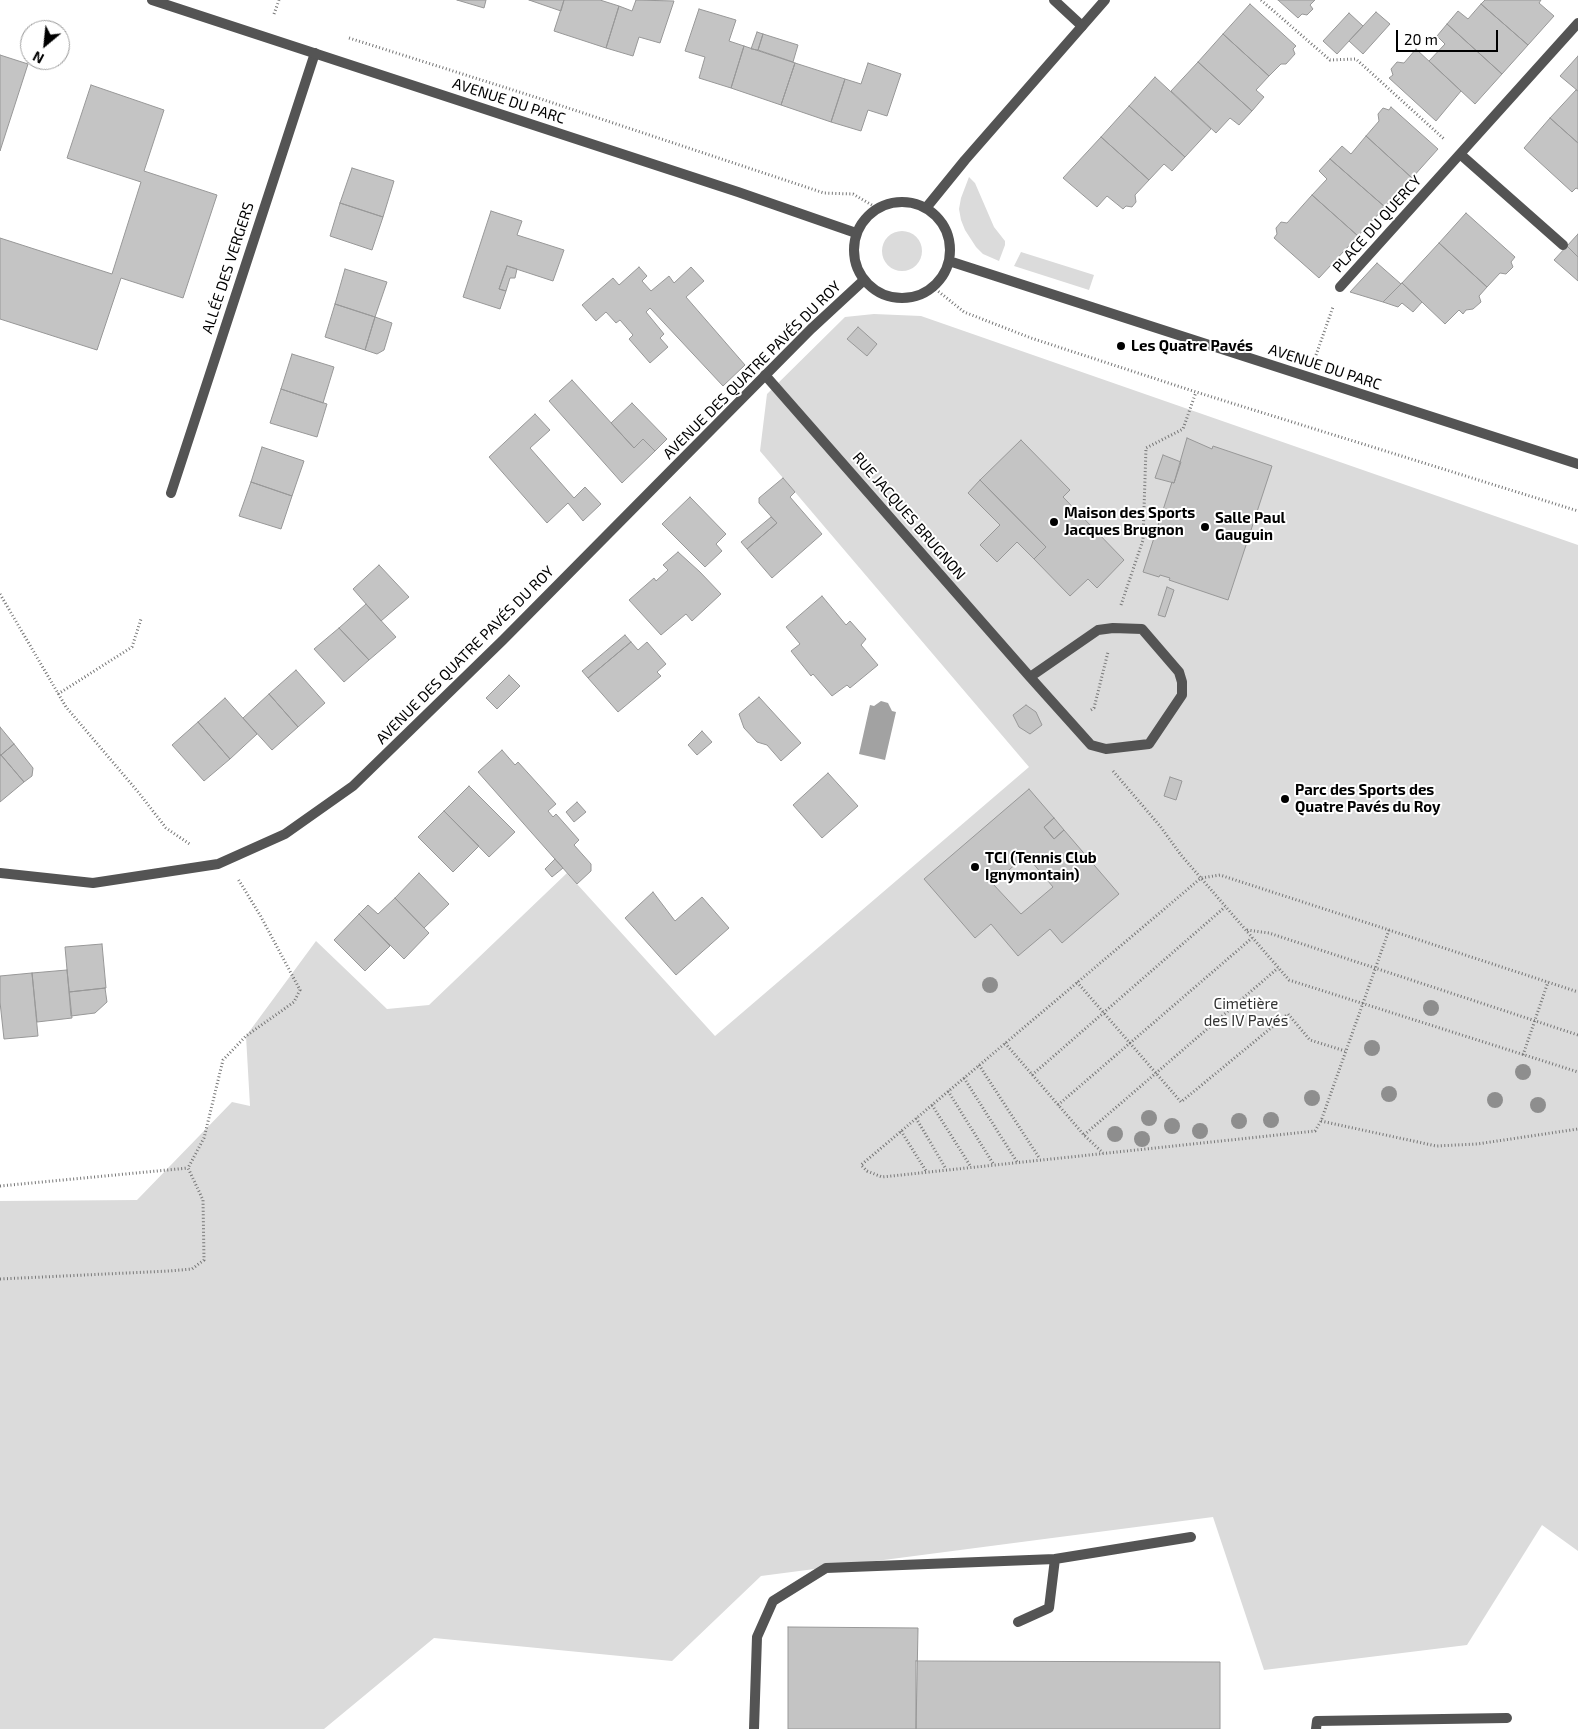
<!DOCTYPE html>
<html>
<head>
<meta charset="utf-8">
<style>
  body { margin:0 }
  #map { position:relative; width:1578px; height:1729px; overflow:hidden; background:#fff; font-family:"Exo 2",sans-serif }
  canvas { display:block }
  .north { position:absolute; left:20px; top:20px; width:50px; height:50px; box-sizing:border-box; background:#fff; border:1px solid #999; border-radius:50%; rotate:208deg; font-size:14px; font-weight:700; line-height:20px; text-align:center; color:#000 }
  .north::after { content:''; display:block; margin:auto; width:18px; height:22px; background:#000; clip-path:polygon(50% 0,100% 100%,50% 72%,0 100%) }
  .scale { position:absolute; left:1396px; top:30px; width:102px; height:22px; box-sizing:border-box; border:2px solid #000; border-top:0; padding-left:6px; font-size:15px; line-height:18px; white-space:nowrap; color:#000; -webkit-text-stroke:4px #fff; paint-order:stroke }
</style>
</head>
<body>
<div id="map">
<canvas width="1578" height="1729"></canvas>
<div class="north">N</div>
<div class="scale">20 m</div>
</div>
<script>
const c = document.querySelector('canvas').getContext('2d');
c.lineJoin = 'round';
function fill(path, color) { c.fillStyle = color; c.fill(path, 'evenodd'); }
const shape = rows => new Path2D(rows.map(r => 'M' + r).join(''));
function trace(path, color, width, dash) { c.strokeStyle = color; c.lineWidth = width; c.lineCap = dash ? 'butt' : 'round'; c.setLineDash(dash || []); c.stroke(path); }
function drawText(font, color, halo, rows, align = 'center') {
  c.font = font + ' "Exo 2",sans-serif'; c.lineWidth = 4; c.setLineDash([]); c.textBaseline = 'middle'; c.strokeStyle = halo; c.fillStyle = color; for (const [text, x, y, turn = 0] of rows) {
    c.save(); c.translate(x, y); c.rotate((+turn || 0) * Math.PI / 180); c.textAlign = isNaN(turn) ? turn : align; if (halo) c.strokeText(text, 0, 0); c.fillText(text, 0, 0); c.restore();
  }
}
fill(shape([
  [969,177,975,183,994,227,1005,241,1005,245,999,261,983,254,976,247,965,230,961,220,959,209,961,198],
  '882 251a20 20 0 1 1 40 0a20 20 0 1 1-40 0Z',
  [1021,252,1094,275,1089,290,1014,266],
  [874,314,921,316,1578,545,1578,1551,1542,1525,1467,1645,1264,1670,1213,1517,761,1576,672,1661,434,1638,324,1729,0,1729,0,1201,137,1200,232,1102,250,1106,246,1036,316,941,387,1009,429,1005,567,873,715,1036,1029,767,760,451,767,394,845,317]
]), '#dbdbdb');
fill(shape([
  [881,701,888,703,892,711,896,712,885,760,859,754,870,705,874,706]
]), '#a2a2a2');
const building = shape([
  [457,0,486,0,484,8,457,0],
  [529,0,564,0,561,11,529,0],
  [564,0,600,0,619,6,606,48,554,31,564,0],
  [636,0,674,1,660,43,639,37,633,56,606,48,619,6,632,11,636,0],
  [1278,0,1315,0,1310,5,1313,9,1307,15,1302,14,1298,18,1278,0],
  [1485,0,1541,0,1539,3,1554,16,1528,45,1481,4,1485,0],
  [1250,4,1296,46,1293,49,1295,54,1286,64,1281,64,1269,76,1223,34,1250,4],
  [1481,4,1528,45,1502,74,1447,24,1458,11,1468,19,1481,4],
  [699,9,736,20,729,41,744,46,731,88,699,78,705,57,685,51,699,9],
  [1376,12,1390,24,1363,54,1349,41,1376,12],
  [1349,13,1363,26,1337,54,1323,41,1349,13],
  [1447,24,1502,74,1475,104,1429,61,1445,44,1437,36,1447,24],
  [757,32,763,34,758,50,751,49,757,32],
  [763,34,798,45,793,62,758,50,763,34],
  [1223,34,1269,76,1256,90,1264,97,1252,111,1198,62,1223,34],
  [744,46,795,63,781,105,731,88,744,46],
  [1416,49,1461,91,1436,121,1389,78,1393,75,1391,69,1397,62,1404,63,1416,49],
  [0,55,28,64,0,151,0,55],
  [1578,56,1578,91,1560,76,1578,56],
  [1198,62,1252,111,1239,125,1230,118,1216,133,1171,91,1198,62],
  [795,63,845,79,831,122,781,105,795,63],
  [868,63,901,74,887,116,868,110,861,131,831,122,845,79,861,84,868,63],
  [1155,77,1211,129,1185,157,1129,106,1155,77],
  [91,85,164,110,144,171,217,195,183,298,121,278,97,350,0,319,0,238,112,274,141,182,67,158,91,85],
  [1576,90,1578,91,1578,143,1550,118,1576,90],
  [1129,106,1185,157,1172,171,1164,164,1149,180,1101,137,1129,106],
  [1391,107,1438,149,1412,178,1366,136,1379,121,1378,114,1383,108,1389,110,1391,107],
  [1550,118,1578,143,1578,189,1576,188,1572,192,1524,148,1550,118],
  [1366,136,1412,178,1385,207,1330,159,1342,146,1351,154,1366,136],
  [1101,137,1149,180,1135,195,1136,202,1132,207,1126,206,1123,209,1107,196,1097,207,1063,178,1101,137],
  [1330,159,1385,207,1358,236,1312,195,1327,179,1319,171,1330,159],
  [352,168,394,181,383,217,340,203,352,168],
  [1312,195,1358,236,1319,278,1274,238,1277,234,1276,228,1281,222,1287,223,1312,195],
  [340,203,383,217,372,250,330,236,340,203],
  [491,211,522,221,517,235,564,250,553,281,507,266,499,289,506,291,500,309,463,297,491,211],
  [1466,213,1515,257,1511,262,1513,267,1506,274,1500,273,1487,287,1439,243,1466,213],
  [1578,234,1578,257,1567,246,1578,234],
  [1439,243,1487,287,1479,296,1481,302,1473,309,1466,310,1463,314,1459,310,1445,324,1402,283,1439,243],
  [1567,246,1578,257,1578,281,1554,260,1567,246],
  [1377,263,1401,284,1383,302,1350,292,1377,263],
  [507,266,517,269,515,278,510,278,506,291,499,289,507,266],
  [639,267,647,276,642,281,651,291,669,276,674,283,691,267,704,281,686,297,745,365,723,386,650,308,646,312,664,334,660,338,668,347,650,363,629,339,633,335,620,320,616,323,606,312,596,321,582,305,613,278,619,285,639,267],
  [345,269,387,282,375,317,335,304,345,269],
  [1402,283,1422,302,1413,312,1402,303,1398,307,1383,302,1402,283],
  [335,304,375,317,365,350,325,337,335,304],
  [375,317,392,323,384,350,377,354,365,350,375,317],
  [858,327,877,344,867,356,847,339,858,327],
  [292,354,334,367,323,403,281,389,292,354],
  [572,380,634,448,643,439,655,451,622,483,549,401,572,380],
  [281,389,327,404,317,437,270,423,281,389],
  [632,403,667,439,655,451,643,439,634,448,611,423,632,403],
  [535,414,550,430,530,448,574,498,585,487,601,504,583,521,568,503,547,523,489,457,535,414],
  [1187,438,1212,449,1213,446,1272,466,1228,600,1169,580,1170,578,1160,575,1159,577,1143,572,1172,482,1174,483,1187,438],
  [1021,440,1070,490,1063,497,1124,560,1097,588,1088,579,1070,596,1034,559,1046,547,980,480,1021,440],
  [262,447,304,461,292,496,251,482,262,447],
  [1163,455,1181,462,1174,483,1155,478,1163,455],
  [783,478,795,492,790,497,822,534,772,578,747,549,777,523,759,503,759,498,783,478],
  [980,480,1046,547,1034,559,1017,542,997,562,980,545,1000,525,968,493,980,480],
  [251,482,292,496,281,529,239,516,251,482],
  [690,497,726,534,716,544,722,551,705,567,662,524,690,497],
  [771,517,777,523,747,549,741,542,771,517],
  [678,552,700,572,721,594,692,621,686,614,661,635,629,600,654,578,656,581,668,570,663,565,678,552],
  [379,565,409,597,381,621,353,589,379,565],
  [1167,587,1174,590,1165,617,1158,615,1167,587],
  [822,596,846,625,850,621,866,639,861,645,878,665,850,688,847,685,832,696,813,674,811,676,791,651,800,644,786,627,822,596],
  [366,604,396,637,369,660,339,628,366,604],
  [339,628,369,660,344,682,314,649,339,628],
  [625,635,631,642,588,678,582,671,625,635],
  [631,642,638,650,647,642,666,664,657,672,661,676,618,712,588,678,631,642],
  [296,670,325,703,298,727,269,694,296,670],
  [509,675,520,686,497,709,486,698,509,675],
  [269,694,298,727,272,750,243,718,269,694],
  [759,697,801,743,781,761,767,745,757,742,744,728,739,714,759,697],
  [225,698,257,734,230,759,198,722,225,698],
  [1026,705,1036,712,1042,725,1030,734,1019,727,1013,715,1026,705],
  [198,722,230,759,204,781,172,745,198,722],
  [0,727,14,744,1,755,0,754,0,727],
  [702,731,712,742,697,755,688,745,702,731],
  [14,744,33,768,32,776,24,782,1,755,14,744],
  [502,750,515,765,518,762,556,804,548,811,553,817,556,814,579,840,574,845,591,864,591,871,577,884,478,772,502,750],
  [1,755,24,782,0,802,0,756,1,755],
  [828,773,858,806,822,838,793,805,828,773],
  [1170,777,1182,781,1176,800,1164,796,1170,777],
  [469,786,515,832,489,857,444,811,469,786],
  [1029,789,1054,818,1044,827,1054,839,1064,830,1119,894,1062,943,1050,929,1018,956,991,924,975,938,924,879,1029,789],
  [1026,855,1053,887,1021,914,993,884,1026,855],
  [577,802,586,812,574,822,566,812,577,802],
  [444,811,479,846,453,872,418,837,444,811],
  [1054,818,1064,830,1054,839,1044,827,1054,818],
  [555,859,563,868,552,877,545,869,555,859],
  [419,873,449,904,424,928,395,898,419,873],
  [653,892,675,921,702,897,729,928,676,975,625,918,653,892],
  [395,898,429,933,404,959,359,914,368,905,378,914,395,898],
  [359,914,390,946,365,971,334,940,359,914],
  [102,944,106,988,69,992,65,947,102,944],
  [67,970,72,1018,37,1022,32,973,67,970],
  [32,973,38,1036,4,1039,0,1002,0,976,32,973],
  [105,988,107,1002,95,1013,71,1016,69,992,105,988],
  [788,1627,918,1628,916,1729,788,1729,788,1627],
  [916,1661,1220,1662,1220,1729,916,1729,916,1661]
]);
fill(building, '#c4c4c4');
trace(building, '#989898', 1);
trace(shape([
  [1261,0,1330,60,1356,59,1444,139],
  [274,14,279,0],
  [349,38,535,97,824,193,853,194,877,208],
  [933,287,964,312,1031,338,1196,392,1578,511],
  [1316,355,1333,307],
  [0,594,66,707,139,793,166,828,191,845],
  [1121,605,1143,540,1146,448,1183,429,1196,392],
  [58,694,132,647,141,619],
  [1091,710,1094,708,1108,652],
  [1113,771,1160,826,1181,855,1289,980,1578,1072],
  [1247,930,1269,933,1578,1035],
  [1389,930,1321,1121,1315,1131,882,1177,867,1171,861,1165,1201,878,1220,875,1389,930,1578,992],
  [1077,982,1181,1102,1288,1014,1310,1040,1345,1051],
  [1005,1043,1084,1135,1103,1153],
  [1523,1055,1548,982],
  [979,1065,1040,1159],
  [1032,1075,1225,907],
  [964,1078,1017,1162],
  [948,1091,994,1165],
  [932,1105,971,1167],
  [1058,1105,1252,938],
  [916,1118,946,1169],
  [1321,1121,1436,1146,1477,1144,1578,1129],
  [901,1131,926,1171],
  [1084,1135,1278,968],
  [0,1186,188,1168],
  [0,1279,169,1271,192,1269,204,1260,203,1200,188,1168,204,1138,223,1060,246,1036,294,1002,300,990,260,915,238,879]
]), '#767676', 3, [1, 2.5]);
trace(shape([
  [765,375,1030,677,1091,745,1106,749,1149,744,1182,695,1182,682,1179,672,1142,629,1113,628,1098,630,1030,677],
  [1055,1559,1191,1537],
  [754,1729,757,1637,773,1601,826,1568,1055,1559,1049,1608,1018,1622],
  [1316,1729,1317,1721,1507,1718]
]), '#545454', 10);
trace(shape([
  [1054,0,1082,26],
  [1563,245,1460,154,1578,23],
  [1340,287,1460,154],
  [171,493,315,53],
  [0,873,93,883,218,864,285,834,353,786,503,640,811,329,864,280]
]), '#545454', 10);
trace(shape([
  [152,0,738,192,856,233],
  '854 250a48 48 0 1 1 96 0a48 48 0 1 1-96 0Z',
  [926,208,965,160,1105,0],
  [949,261,1578,464]
]), '#545454', 10);
c.fillStyle = '#8e8e8e';
for (const [x, y] of [
  [990,985],
  [1431,1008],
  [1372,1048],
  [1523,1072],
  [1389,1094],
  [1312,1098],
  [1495,1100],
  [1538,1105],
  [1149,1118],
  [1271,1120],
  [1239,1121],
  [1172,1126],
  [1200,1131],
  [1115,1134],
  [1142,1139]
]) { c.beginPath(); c.arc(x, y, 8, 0, 2 * Math.PI); c.fill(); }
for (const [x, y, r, color] of [
  [1121,346,5,"#000"],
  [1054,522,5,"#000"],
  [1205,527,5,"#000"],
  [1285,799,5,"#000"],
  [975,867,5,"#000"]
]) { const dot = new Path2D(); dot.arc(x, y, r, 0, 2 * Math.PI); c.fillStyle = color; c.fill(dot); trace(dot, '#fff', 2); }
drawText('15px', '#000', '#fff', [
  ["AVENUE DU PARC",509,101,18],
  ["PLACE DU QUERCY",1377,224,-48],
  ["ALLÉE DES VERGERS",228,268,-72],
  ["AVENUE DU PARC",1325,367,18],
  ["AVENUE DES QUATRE PAVÉS DU ROY",752,370,-45],
  ["RUE JACQUES BRUGNON",909,516,49],
  ["AVENUE DES QUATRE PAVÉS DU ROY",465,655,-45]
]);
drawText('bold 15px', '#000', '#fff', [
  ["Les Quatre Pavés",1131,346],
  ["Maison des Sports",1064,513],
  ["Jacques Brugnon",1064,530],
  ["Salle Paul",1215,518],
  ["Gauguin",1215,535],
  ["Parc des Sports des",1295,790],
  ["Quatre Pavés du Roy",1295,807],
  ["TCI (Tennis Club",985,858],
  ["Ignymontain)",985,875]
], 'left');
drawText('15px', '#323232', '#fff', [
  ["Cimetière",1246,1004],
  ["des IV Pavés",1246,1021]
]);
</script>
</body>
</html>
